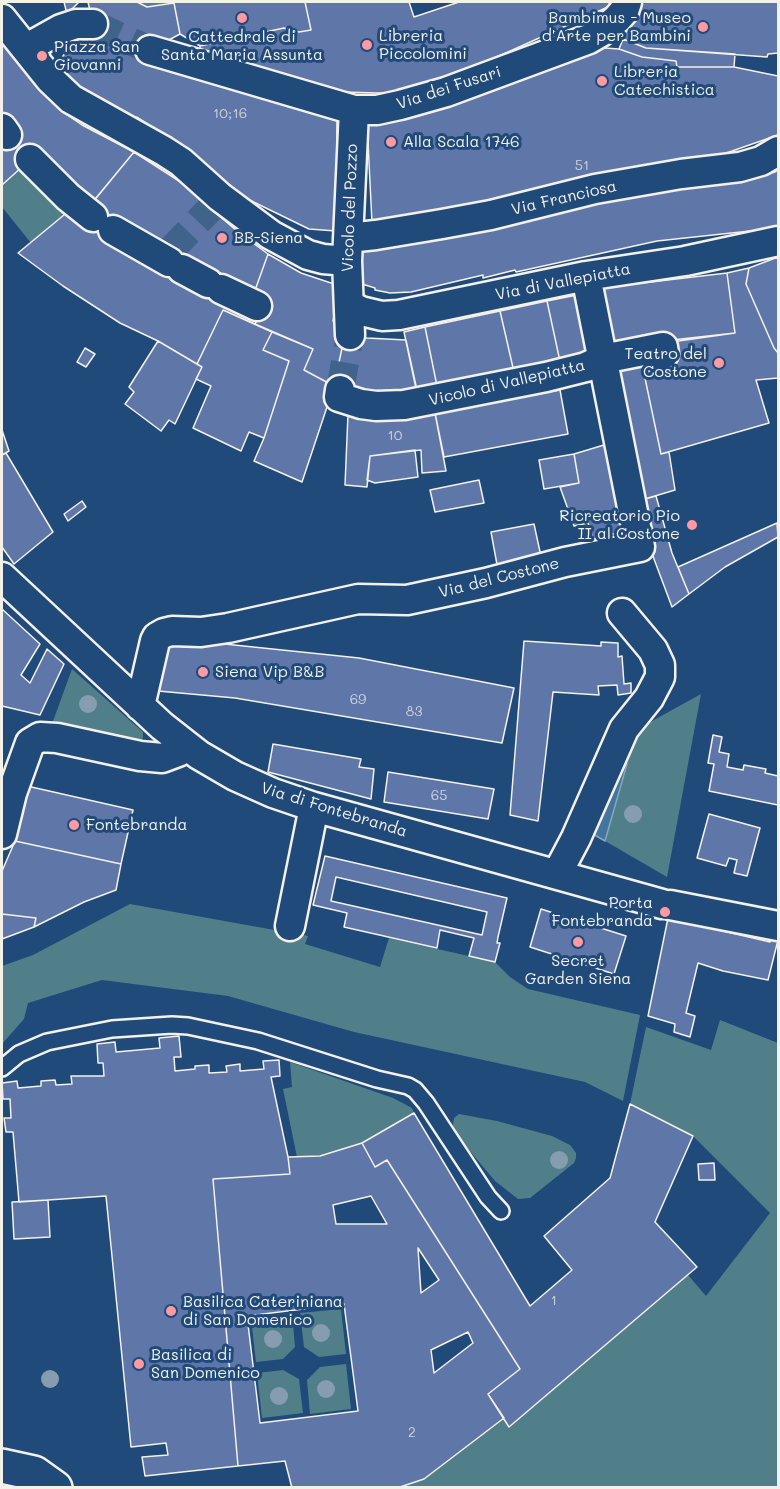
<!DOCTYPE html>
<html>
<head>
<meta charset="utf-8">
<style>
  body { margin:0 }
  #map { position:relative; width:780px; height:1489px; overflow:hidden; background:#1f4a7a; font-family:Mali,sans-serif }
  canvas { display:block }
  .frame { position:absolute; inset:0; border:3px solid #f4f1e8; pointer-events:none }
</style>
</head>
<body>
<div id="map">
<canvas width="780" height="1489"></canvas>
<div class="frame"></div>
</div>
<script>
const c = document.querySelector('canvas').getContext('2d');
c.lineJoin = 'round';
function fill(path, color) { c.fillStyle = color; c.fill(path, 'evenodd'); }
const shape = rows => new Path2D(rows.map(r => 'M' + r).join(''));
function trace(path, color, width, dash) { c.strokeStyle = color; c.lineWidth = width; c.lineCap = dash ? 'butt' : 'round'; c.setLineDash(dash || []); c.stroke(path); }
function drawText(font, color, halo, rows, align = 'center') {
  c.font = font + ' Mali,sans-serif'; c.lineWidth = 6; c.setLineDash([]); c.textBaseline = 'middle'; c.strokeStyle = halo; c.fillStyle = color; for (const [text, x, y, turn = 0] of rows) {
    c.save(); c.translate(x, y); c.rotate((+turn || 0) * Math.PI / 180); c.textAlign = isNaN(turn) ? turn : align; if (halo) c.strokeText(text, 0, 0); c.fillText(text, 0, 0); c.restore();
  }
}
fill(shape([
  [23,166,70,210,31,243,2,207,2,185],
  [72,669,143,732,143,738,138,743,52,724],
  [701,694,667,877,605,841,627,764,618,762,634,731],
  [130,904,308,936,305,944,380,967,389,938,495,962,510,977,528,989,640,1015,623,1101,585,1082,354,1032,228,996,102,980,28,1003,24,1019,2,1044,2,966,33,955],
  [720,1020,778,1043,778,1487,397,1488,424,1479,504,1418,510,1426,688,1275,706,1296,770,1213,693,1136,630,1104,646,1027,711,1050],
  [290,1062,393,1098,412,1108,414,1113,362,1143,320,1156,297,1157,283,1089,292,1087],
  [459,1114,497,1121,552,1136,570,1145,576,1153,576,1158,574,1163,530,1198,518,1199,495,1181,459,1138,454,1130,453,1124,454,1118],
  [341,1309,346,1354,319,1357,304,1347,300,1313],
  [292,1313,295,1347,283,1359,256,1362,251,1318],
  [346,1364,351,1409,310,1414,307,1380,320,1367],
  [283,1370,299,1379,303,1413,262,1418,257,1373]
]), '#507f89');
const water = shape([
  [618,762,627,764,605,841,586,830,618,762]
]);
fill(water, '#42769f');
trace(water, '#89a7bc', 1.5);
const building = shape([
  [64,2,79,2,67,14,64,2],
  [88,2,137,2,147,7,174,3,180,34,150,50,337,119,336,231,309,229,229,190,180,146,137,117,134,121,93,100,55,69,70,45,93,24,88,2],
  [137,2,305,2,311,30,299,32,284,28,200,46,180,34,174,3,147,7,137,2],
  [305,2,409,2,414,17,459,2,609,2,610,6,415,94,342,92,200,51,200,46,284,28,299,32,311,30,305,2],
  [634,2,778,2,778,53,768,54,767,57,646,48,623,39,634,2],
  [7,39,66,114,82,125,134,152,88,208,23,166,2,185,2,44,7,39],
  [623,39,646,48,735,54,734,67,677,67,676,61,642,57,619,49,623,39],
  [591,47,619,49,642,57,676,61,677,67,734,67,778,76,778,135,712,158,449,217,372,223,367,122,591,47],
  [134,152,179,181,238,232,268,254,253,296,117,224,91,204,134,152],
  [778,170,778,228,657,241,516,272,515,270,483,278,483,275,411,292,390,293,375,290,375,288,362,284,362,287,353,284,361,245,691,183,741,181,775,172,778,170],
  [70,210,260,314,255,324,223,310,197,364,158,341,120,323,63,286,18,253,70,210],
  [268,254,301,273,340,286,333,321,341,324,345,334,334,386,304,370,313,349,255,324,267,302,253,296,268,254],
  [778,257,778,353,774,348,746,284,749,268,778,257],
  [749,268,746,284,774,348,778,353,778,378,756,380,769,423,661,454,642,364,678,361,672,340,735,333,727,273,749,268],
  [727,273,735,333,615,350,600,288,727,273],
  [577,295,590,359,561,366,547,301,577,295],
  [547,301,561,366,514,372,500,311,547,301],
  [223,310,272,332,263,350,289,361,264,438,249,432,241,451,193,428,211,386,196,379,202,367,197,364,223,310],
  [500,311,514,372,438,391,425,327,500,311],
  [425,327,438,391,418,398,404,332,425,327],
  [272,332,313,349,304,370,334,386,302,482,254,461,264,438,289,361,263,350,272,332],
  [345,334,367,338,406,340,418,395,340,390,334,386,345,334],
  [158,341,202,367,175,424,169,420,161,431,125,404,134,392,129,387,158,341],
  [85,348,95,354,86,367,77,362,85,348],
  [642,364,661,454,669,452,675,490,638,501,612,370,642,364],
  [560,390,568,434,444,457,435,413,560,390],
  [435,413,446,471,422,473,421,450,370,456,367,487,345,485,348,414,435,413],
  [2,430,9,451,2,455,2,430],
  [604,445,625,531,593,539,588,523,574,526,560,487,579,483,574,454,604,445],
  [415,450,418,477,375,483,367,480,370,456,415,450],
  [6,453,53,532,14,564,2,547,2,455,6,453],
  [574,454,579,483,544,489,539,460,574,454],
  [479,480,484,503,435,512,430,490,479,480],
  [656,496,672,553,689,594,672,607,654,559,638,501,656,496],
  [82,501,86,507,68,521,64,514,82,501],
  [777,523,778,537,725,567,689,594,678,567,777,523],
  [534,524,542,561,498,570,491,532,534,524],
  [2,609,40,644,21,675,30,683,47,649,64,664,40,715,2,706,2,609],
  [167,638,359,658,514,688,502,743,235,698,158,691,167,638],
  [524,641,601,646,601,642,618,643,618,657,622,656,624,684,631,683,631,693,618,695,617,685,598,686,599,695,553,692,538,821,510,815,524,641],
  [713,735,722,737,719,752,729,754,727,767,743,770,744,765,766,769,765,773,778,776,778,805,709,791,714,764,708,763,713,735],
  [273,744,361,759,359,767,374,769,371,799,268,772,273,744],
  [388,772,494,789,488,819,384,802,388,772],
  [27,786,133,810,121,864,15,841,27,786],
  [709,814,760,828,747,876,734,873,737,860,729,858,726,866,697,858,709,814],
  [15,841,121,864,116,890,84,902,34,927,36,918,2,914,2,871,15,841],
  [325,856,507,898,498,937,497,943,500,943,495,962,469,956,474,938,440,930,437,948,344,927,347,913,313,905,325,856],
  [336,877,487,912,482,935,331,901,336,877],
  [541,909,626,936,614,974,530,947,541,909],
  [2,914,36,918,34,927,2,939,2,914],
  [668,918,770,942,772,938,778,940,768,980,723,971,698,963,686,1013,695,1016,690,1037,674,1032,675,1024,648,1016,668,918],
  [179,1036,181,1057,174,1057,175,1071,195,1069,195,1066,209,1065,209,1073,227,1072,226,1066,240,1064,240,1071,264,1069,263,1061,279,1060,280,1076,271,1077,288,1157,290,1174,213,1179,238,1466,145,1476,142,1457,168,1455,166,1443,131,1447,106,1196,19,1202,13,1132,6,1132,4,1118,11,1118,10,1099,3,1099,2,1083,17,1081,18,1088,41,1086,41,1081,55,1080,56,1085,72,1084,71,1076,104,1076,103,1063,98,1063,97,1044,115,1042,116,1052,160,1048,159,1038,179,1036],
  [630,1104,693,1136,655,1222,697,1267,509,1427,488,1394,520,1369,387,1160,375,1167,362,1143,414,1113,530,1306,572,1270,544,1236,610,1178,630,1104],
  [362,1143,375,1167,387,1160,520,1369,488,1394,504,1418,424,1479,397,1488,292,1488,285,1461,238,1466,213,1179,290,1174,288,1157,320,1156,362,1143],
  [371,1196,387,1224,336,1224,333,1205,371,1196],
  [418,1248,439,1280,421,1293,418,1248],
  [344,1304,358,1411,260,1423,247,1316,344,1304],
  [468,1332,473,1343,434,1373,431,1350,468,1332],
  [714,1163,715,1180,699,1180,698,1164,714,1163],
  [48,1200,50,1237,14,1239,12,1202,48,1200]
]);
fill(building, '#5f77a8');
trace(building, '#f4f1e8', 1.5);
trace(shape([
  [93,24,150,50],
  [169,252,210,209],
  [340,390,350,335]
]), '#3f638a', 28, [28, 14]);
const lane = shape([
  [2,1068,19,1054,47,1042,112,1029,172,1025,188,1026,258,1041,377,1079,408,1086,415,1090,426,1103,488,1197,501,1211]
]);
const street = shape([
  [2,19,50,79,71,99,164,151,181,162,220,197,271,235,308,255,323,259,347,261],
  [27,48,61,29,76,24,93,24],
  [150,50,354,110,377,110,400,105,446,92,589,39,601,32,617,19,624,11,627,2],
  [2,128,7,135],
  [30,159,68,197,93,217],
  [113,230,169,262],
  [348,238,376,235,442,224,491,215,595,189,681,174,740,167,761,161,778,151],
  [182,269,208,283],
  [221,289,257,306],
  [349,305,361,311,382,316,399,315,586,276,685,261,778,241],
  [350,335,347,261,354,110],
  [340,390,339,397,361,404,376,406,404,405,546,377,586,367,603,359,663,347,664,354,654,356],
  [2,577,162,726,199,755,235,776,273,793,314,807,662,904],
  [140,706,155,641,157,637,164,633,172,631,201,632,228,628,358,599,407,600,486,583,565,562,640,547,586,276],
  [2,792,12,793,30,743,40,737,57,738,140,756,162,758,178,752,187,746],
  [2,834,12,793],
  [557,874,576,838,624,729,649,698,660,677,660,665,653,650,622,613],
  [670,905,778,926],
  [290,926,314,807]
]);
const secondary = shape([
  [2,1466,34,1473,55,1488]
]);
trace(lane, '#f4f1e8', 20);
trace(street, '#f4f1e8', 33);
trace(secondary, '#f4f1e8', 38);
trace(lane, '#1f4a7a', 15);
trace(street, '#1f4a7a', 28);
trace(secondary, '#1f4a7a', 33);
c.fillStyle = '#869caf';
for (const [x, y] of [
  [88,704],
  [633,814],
  [559,1160],
  [321,1333],
  [273,1339],
  [50,1379],
  [326,1389],
  [279,1396]
]) { c.beginPath(); c.arc(x, y, 9, 0, 2 * Math.PI); c.fill(); }
for (const [x, y, r, color] of [
  [242,18,6,"#ff9aa2"],
  [703,27,6,"#ff9aa2"],
  [367,45,6,"#ff9aa2"],
  [42,56,6,"#ff9aa2"],
  [602,81,6,"#ff9aa2"],
  [391,142,6,"#ff9aa2"],
  [222,238,6,"#ff9aa2"],
  [719,363,6,"#ff9aa2"],
  [692,525,6,"#ff9aa2"],
  [203,672,6,"#ff9aa2"],
  [74,825,6,"#ff9aa2"],
  [665,912,6,"#ff9aa2"],
  [578,942,6,"#ff9aa2"],
  [171,1311,6,"#ff9aa2"],
  [139,1364,6,"#ff9aa2"]
]) { const dot = new Path2D(); dot.arc(x, y, r, 0, 2 * Math.PI); c.fillStyle = color; c.fill(dot); trace(dot, '#1f4a7a', 2); }
drawText('14px', '#cfd2d8', null, [
  ["10;16",230,114],
  ["51",582,166],
  ["10",395,436],
  ["69",358,700],
  ["83",414,712],
  ["65",439,796],
  ["1",554,1301],
  ["2",412,1433]
]);
drawText('16px', '#f4f1e8', '#1f4a7a', [
  ["Bambimus - Museo",691,18,"right"],
  ["d'Arte per Bambini",691,36,"right"],
  ["Libreria",379,36],
  ["Piccolomini",379,54],
  ["Cattedrale di",242,37,"center"],
  ["Santa Maria Assunta",242,55,"center"],
  ["Piazza San",54,47],
  ["Giovanni",54,65],
  ["Libreria",614,72],
  ["Catechistica",614,90],
  ["Alla Scala 1746",403,142],
  ["BB-Siena",234,238],
  ["Teatro del",707,354,"right"],
  ["Costone",707,372,"right"],
  ["Ricreatorio Pio",680,516,"right"],
  ["II al Costone",680,534,"right"],
  ["Siena Vip B&B",215,672],
  ["Fontebranda",86,825],
  ["Porta",653,903,"right"],
  ["Fontebranda",653,921,"right"],
  ["Secret",578,961,"center"],
  ["Garden Siena",578,979,"center"],
  ["Basilica Cateriniana",183,1302],
  ["di San Domenico",183,1320],
  ["Basilica di",151,1355],
  ["San Domenico",151,1373]
], 'left');
drawText('16px', '#f4f1e8', '#1f4a7a', [
  ["Via dei Fusari",449,88,-18],
  ["Via Franciosa",564,198,-13],
  ["Vicolo del Pozzo",350,208,-88],
  ["Via di Vallepiatta",563,282,-11],
  ["Vicolo di Vallepiatta",507,383,-13],
  ["Via del Costone",499,578,-14],
  ["Via di Fontebranda",334,810,17]
]);
</script>
</body>
</html>
